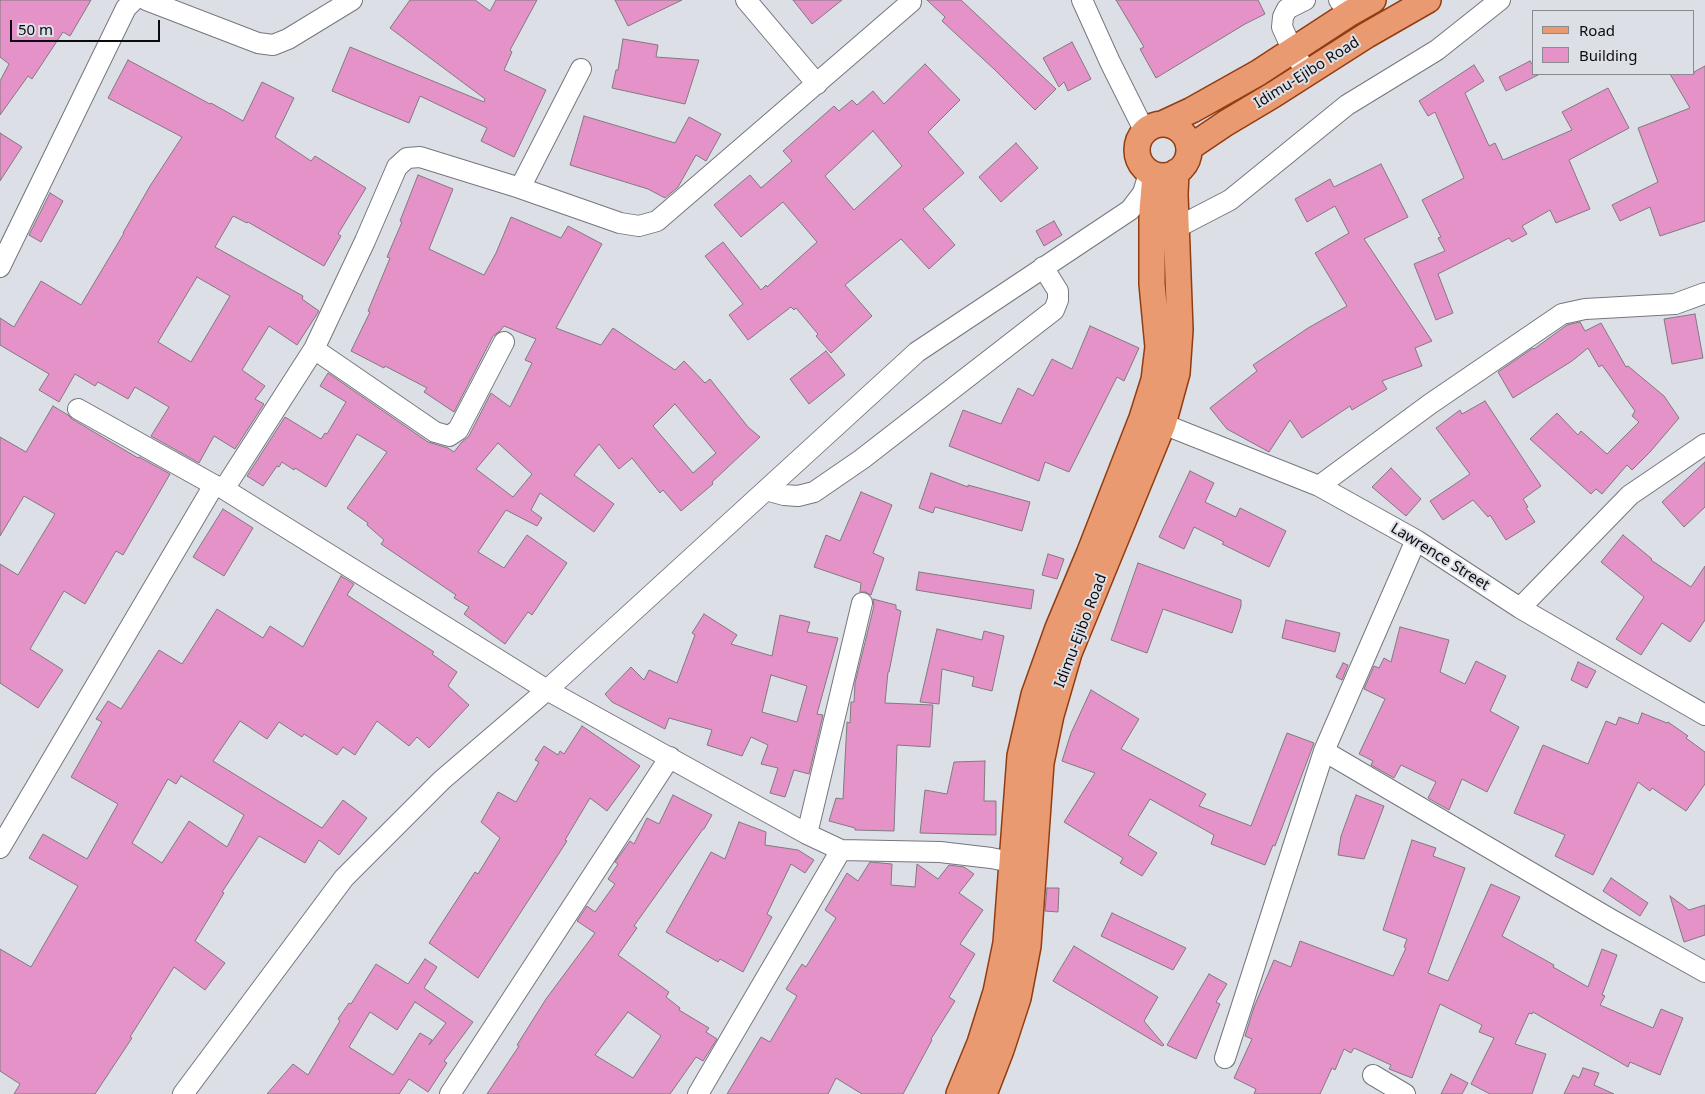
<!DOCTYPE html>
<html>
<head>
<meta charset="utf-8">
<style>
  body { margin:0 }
  #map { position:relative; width:1705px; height:1094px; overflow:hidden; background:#dddfe7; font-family:"Noto Sans",sans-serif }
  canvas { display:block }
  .legend { position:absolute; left:1532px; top:10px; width:162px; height:65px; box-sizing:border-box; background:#dddfe7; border:1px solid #898b90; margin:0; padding:6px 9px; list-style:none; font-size:15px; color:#0b0c0e }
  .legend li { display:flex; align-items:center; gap:10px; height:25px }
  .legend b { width:25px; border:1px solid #898b90 }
  .scale { position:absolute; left:10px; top:20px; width:150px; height:22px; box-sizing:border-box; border:2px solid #0b0c0e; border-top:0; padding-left:6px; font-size:15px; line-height:18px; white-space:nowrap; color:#0b0c0e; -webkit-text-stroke:4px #dddfe7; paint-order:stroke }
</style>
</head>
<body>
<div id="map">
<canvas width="1705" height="1094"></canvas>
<ul class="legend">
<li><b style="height:6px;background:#e99a71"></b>Road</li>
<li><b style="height:14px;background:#e592c8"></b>Building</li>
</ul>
<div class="scale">50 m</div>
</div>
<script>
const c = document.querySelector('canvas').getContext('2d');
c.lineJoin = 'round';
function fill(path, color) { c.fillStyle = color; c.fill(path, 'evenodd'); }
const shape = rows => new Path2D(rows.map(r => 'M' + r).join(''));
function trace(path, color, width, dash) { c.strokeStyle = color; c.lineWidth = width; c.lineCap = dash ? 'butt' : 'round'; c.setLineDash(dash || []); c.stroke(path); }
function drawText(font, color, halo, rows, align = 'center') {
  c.font = font + ' "Noto Sans",sans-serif'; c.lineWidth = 4; c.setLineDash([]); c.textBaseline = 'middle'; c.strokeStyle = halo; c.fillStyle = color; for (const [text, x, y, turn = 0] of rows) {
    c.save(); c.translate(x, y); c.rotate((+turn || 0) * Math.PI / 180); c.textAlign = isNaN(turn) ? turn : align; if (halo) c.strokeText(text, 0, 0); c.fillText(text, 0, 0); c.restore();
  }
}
const building = shape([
  [0,0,91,0,70,36,63,32,32,79,28,76,0,115,0,81,9,64,0,57,0,0],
  [410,0,475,0,490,11,496,0,537,0,510,50,512,52,504,70,546,90,514,157,481,141,487,128,420,96,409,123,332,91,350,47,484,102,485,99,390,28,410,0],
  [615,0,682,0,628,26,615,0],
  [793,0,842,0,812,24,793,0],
  [927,0,961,0,1056,89,1035,110,995,70,942,21,945,17,927,0],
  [1116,0,1258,0,1265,14,1245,24,1156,78,1140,49,1144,47,1116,0],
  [623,39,658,45,656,57,699,60,685,104,612,88,616,70,618,70,623,39],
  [1072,42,1091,79,1068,91,1064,82,1059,87,1043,58,1072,42],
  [128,60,210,104,211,103,243,121,262,82,294,98,275,137,311,161,315,156,366,188,338,234,341,236,324,266,248,222,247,223,233,216,215,247,303,296,302,299,319,311,297,345,269,326,242,370,265,386,255,399,264,404,235,449,214,436,199,463,151,436,169,407,135,387,128,399,98,382,95,386,75,374,59,402,39,390,49,374,0,345,0,318,14,327,41,281,81,305,124,233,123,233,150,186,182,137,108,98,128,60],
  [197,277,230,296,191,362,158,342,197,277],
  [1530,61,1534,67,1534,74,1538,75,1506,91,1499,77,1530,61],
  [925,64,960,100,928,132,964,173,923,209,955,245,929,269,901,239,845,285,872,316,831,353,816,336,818,334,796,308,794,310,791,307,748,340,729,315,743,304,705,256,723,242,761,290,766,285,767,287,817,242,783,202,741,237,714,205,750,175,761,188,792,161,783,151,834,106,839,111,852,100,857,105,873,91,884,104,925,64],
  [873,131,902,166,854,210,825,176,873,131],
  [1474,65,1484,81,1465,93,1489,146,1495,143,1503,160,1572,130,1562,112,1608,88,1629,128,1569,160,1590,209,1556,223,1550,210,1522,226,1527,234,1512,242,1509,238,1438,274,1453,313,1436,320,1414,264,1445,251,1438,238,1441,237,1422,200,1464,178,1435,112,1428,116,1419,101,1474,65],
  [1705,66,1705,221,1660,236,1650,207,1620,221,1612,205,1658,182,1638,128,1690,108,1670,74,1694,74,1694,72,1705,66],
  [584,116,675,143,689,117,721,134,706,161,696,155,678,187,665,198,648,189,570,165,584,116],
  [0,133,22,147,0,181,0,133],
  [1016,143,1038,168,1001,202,979,177,1016,143],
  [1381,164,1408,217,1364,239,1432,341,1415,348,1422,366,1382,381,1387,389,1352,410,1350,406,1302,438,1290,420,1269,452,1227,429,1210,408,1257,371,1253,365,1308,328,1347,306,1315,253,1349,233,1335,206,1307,222,1295,199,1330,179,1334,187,1381,164],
  [418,175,453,189,429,249,484,275,496,253,511,217,561,238,568,226,602,244,556,328,601,345,613,328,675,370,684,361,705,383,710,379,748,427,760,437,712,482,713,484,681,511,663,490,660,493,632,458,619,469,599,444,574,475,614,504,594,532,540,493,531,510,542,518,537,526,506,510,478,552,504,568,527,535,567,563,532,615,528,612,505,644,464,614,469,607,454,598,456,595,381,544,384,540,367,525,368,523,347,508,387,452,357,434,326,487,295,468,294,470,282,462,279,467,277,466,263,486,247,476,285,417,321,439,325,433,327,434,346,402,320,386,328,373,428,442,448,448,454,452,461,443,469,436,491,393,510,407,532,363,525,360,536,339,504,326,500,331,493,336,454,412,424,392,427,388,385,366,384,368,351,351,370,312,368,311,390,258,387,257,402,222,400,221,418,175],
  [675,404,716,453,693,473,653,426,675,404],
  [498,443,532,474,513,497,476,469,498,443],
  [50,193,63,201,41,242,29,235,50,193],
  [1054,221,1062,235,1044,246,1036,231,1054,221],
  [1695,314,1703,358,1672,364,1664,319,1695,314],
  [1580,322,1585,331,1601,323,1626,367,1628,366,1664,396,1679,418,1650,452,1632,470,1627,465,1602,494,1596,489,1591,494,1530,439,1557,413,1578,435,1581,431,1607,454,1639,422,1632,416,1635,411,1602,365,1599,367,1588,348,1572,361,1513,398,1498,372,1533,348,1534,349,1567,325,1580,322],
  [1090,326,1139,348,1124,381,1117,377,1069,472,1045,462,1039,481,949,446,963,410,1001,424,1018,388,1033,396,1052,359,1072,369,1090,326],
  [826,351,845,375,809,404,790,379,826,351],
  [1485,401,1541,486,1523,499,1528,507,1526,508,1535,522,1506,540,1490,515,1488,517,1473,500,1443,520,1430,501,1470,474,1436,428,1460,410,1462,414,1485,401],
  [53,406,68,415,72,419,138,458,139,457,170,474,123,555,116,551,85,604,64,591,30,649,63,670,38,708,0,683,0,564,18,575,55,514,24,496,0,536,0,437,26,452,53,406],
  [1705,462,1705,507,1684,527,1662,502,1705,462],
  [1391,468,1421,499,1406,516,1372,487,1391,468],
  [1190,471,1214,483,1205,502,1236,517,1240,508,1286,531,1269,567,1222,544,1224,542,1194,527,1184,549,1159,537,1190,471],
  [931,473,968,487,968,485,1030,502,1022,531,935,507,933,513,919,508,931,473],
  [861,492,892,505,873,553,884,558,871,595,865,592,860,592,861,583,814,567,826,535,840,541,861,492],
  [223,509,253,528,224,576,193,557,223,509],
  [1623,535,1652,559,1651,560,1691,587,1705,566,1705,620,1690,642,1662,623,1641,655,1616,639,1644,597,1601,562,1623,535],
  [1048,554,1064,559,1057,579,1042,575,1048,554],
  [1138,563,1241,600,1241,606,1232,633,1163,609,1147,653,1111,640,1138,563],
  [919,572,1034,590,1031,609,916,590,919,572],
  [341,576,354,584,347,595,434,652,432,654,457,672,448,686,469,705,429,748,417,737,409,746,377,721,355,755,343,747,337,755,304,734,302,737,279,722,267,739,240,721,213,761,322,828,343,800,367,818,339,855,319,840,305,863,259,836,222,892,224,893,195,941,225,963,205,990,174,967,130,1037,132,1038,95,1094,14,1094,20,1084,0,1071,0,949,31,967,78,886,29,858,43,834,87,859,118,804,71,777,102,722,96,719,108,701,121,709,159,650,182,664,217,609,263,638,270,626,303,647,341,576],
  [181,776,244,815,227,847,189,821,162,863,132,843,168,779,176,784,181,776],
  [873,599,896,605,896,609,901,611,889,672,888,672,885,703,933,705,930,747,897,745,894,831,855,830,855,828,829,821,836,798,843,799,847,722,850,723,851,702,854,702,855,683,874,606,873,599],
  [704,614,737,635,731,644,772,656,780,615,810,622,807,632,838,638,817,714,823,715,809,774,794,770,785,797,770,793,778,768,761,764,768,745,751,737,742,756,707,745,712,730,669,718,665,729,612,702,605,694,631,667,644,680,649,670,677,683,695,635,692,633,704,614],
  [771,675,807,686,797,722,762,712,771,675],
  [1286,620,1340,633,1335,652,1282,638,1286,620],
  [1400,627,1449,640,1440,672,1465,684,1476,661,1506,676,1490,711,1519,727,1487,792,1462,779,1449,810,1428,798,1436,782,1401,765,1394,778,1371,765,1373,761,1359,754,1385,699,1364,689,1374,666,1379,668,1384,658,1391,662,1400,627],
  [937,629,982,640,984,631,1004,636,992,691,972,686,974,677,942,669,939,704,920,702,937,629],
  [1578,662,1596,671,1587,688,1571,680,1578,662],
  [1343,663,1348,665,1342,680,1336,677,1343,663],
  [1091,690,1139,719,1121,749,1206,794,1199,806,1251,826,1287,733,1314,743,1275,846,1273,845,1265,865,1211,844,1214,835,1150,799,1128,835,1157,853,1142,876,1120,863,1123,858,1064,822,1095,773,1062,761,1071,733,1091,690],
  [1642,713,1667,723,1668,722,1688,736,1686,738,1705,752,1705,784,1686,811,1652,788,1650,791,1638,782,1593,875,1555,856,1565,835,1514,813,1543,745,1588,764,1606,721,1616,725,1619,717,1638,724,1642,713],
  [582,726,640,766,607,811,590,798,565,840,567,841,478,978,429,943,475,872,478,874,500,838,481,822,498,792,516,802,539,762,535,760,544,746,558,755,560,751,564,754,582,726],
  [985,761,984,801,996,801,996,835,920,833,925,790,947,794,954,762,985,761],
  [673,795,712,815,704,829,703,829,634,926,637,928,618,955,669,992,666,997,680,1008,679,1010,709,1028,706,1032,717,1039,703,1061,696,1057,670,1094,487,1094,519,1046,517,1045,546,999,595,933,577,921,587,906,595,912,615,884,608,879,618,864,615,862,630,841,634,844,647,818,659,824,673,795],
  [628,1012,661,1036,633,1078,595,1055,628,1012],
  [1356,795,1384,806,1364,859,1338,855,1341,836,1356,795],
  [739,822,766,832,765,845,798,850,814,860,805,873,791,864,767,914,772,917,743,972,720,959,718,962,666,932,711,852,725,859,739,822],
  [1412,840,1436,848,1433,856,1465,868,1428,973,1448,981,1491,884,1520,897,1502,936,1554,965,1553,967,1588,987,1602,949,1617,955,1602,995,1605,996,1600,1005,1653,1028,1661,1009,1683,1018,1660,1075,1630,1062,1628,1067,1533,1012,1532,1014,1529,1013,1515,1044,1546,1054,1532,1094,1490,1094,1471,1084,1494,1038,1479,1032,1482,1025,1440,1004,1412,1078,1389,1069,1391,1065,1354,1048,1351,1053,1344,1049,1335,1070,1332,1068,1320,1094,1254,1094,1256,1089,1234,1078,1252,1039,1245,1036,1254,1007,1274,960,1291,967,1300,941,1393,976,1406,948,1404,947,1407,939,1383,930,1412,840],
  [870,862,892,864,891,885,915,887,917,864,938,879,949,865,964,867,974,874,959,893,983,910,960,944,975,954,949,997,955,1001,931,1039,932,1040,903,1094,862,1094,836,1078,828,1094,727,1094,761,1037,770,1042,797,996,786,989,802,964,806,967,836,918,825,910,847,873,858,881,870,862],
  [1611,878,1648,903,1640,916,1603,891,1611,878],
  [1047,888,1059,888,1058,912,1045,911,1047,888],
  [1670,896,1689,910,1705,905,1705,935,1684,942,1670,896],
  [1112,913,1186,948,1173,970,1101,936,1112,913],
  [1074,946,1158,997,1144,1021,1164,1045,1162,1046,1053,981,1074,946],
  [425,959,437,967,424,988,473,1022,444,1061,447,1063,428,1092,409,1079,399,1094,267,1094,293,1064,308,1075,340,1021,338,1019,349,1003,351,1004,376,964,408,984,425,959],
  [415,1002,446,1023,429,1045,432,1040,420,1033,393,1075,349,1047,370,1012,397,1030,415,1002],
  [1209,974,1227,984,1216,1002,1220,1004,1196,1059,1167,1045,1209,974],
  [1583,1068,1599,1073,1594,1085,1614,1094,1564,1094,1573,1075,1579,1078,1583,1068],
  [1451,1074,1468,1083,1462,1094,1441,1094,1451,1074]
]);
fill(building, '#e592c8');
trace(building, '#807a7e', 1);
const minor = shape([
  [146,0,258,43,273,45,288,39,352,0],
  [746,0,817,84],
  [1082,0,1110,62,1145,132],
  [1305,0,1287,9,1283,17,1282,27,1293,51,1307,73],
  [1339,0,1350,13],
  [520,188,581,69],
  [1176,228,1230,200,1347,105,1437,50,1500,0],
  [0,267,126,8,134,0],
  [314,349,435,432,449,436,458,430,504,342],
  [78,409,214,485,224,489,547,690,807,834,841,850,940,852,991,858,1011,862],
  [1163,424,1319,486,1416,540,1520,608,1705,715],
  [1319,486,1430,404,1562,314,1585,309,1675,304,1705,293],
  [224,489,314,349,365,241,397,167,407,158,420,157,520,188,620,223,639,226,657,221,911,2],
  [766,490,784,495,798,496,814,492,862,459,1054,310,1058,300,1058,291,1043,267],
  [1520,608,1630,495,1705,444],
  [1324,751,1612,920,1705,972],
  [807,834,862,603],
  [0,848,214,485],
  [1225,1058,1324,751,1416,540],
  [1373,1075,1405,1094],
  [183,1094,344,878,442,780,547,690,917,352,1130,210,1143,193,1149,173],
  [450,1094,670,757],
  [698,1094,841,850]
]);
const major = shape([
  [1162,124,1192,110,1258,73,1350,13,1373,0],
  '1137 150a26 26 0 1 1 52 0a26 26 0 1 1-52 0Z',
  [1189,148,1226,123,1273,95,1367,35,1428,0],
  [959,1094,980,1043,996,992,1006,943,1020,756,1034,695,1058,628,1089,554,1142,418,1154,380,1158,347,1152,284,1152,211,1155,175],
  [984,1094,1001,1050,1018,998,1028,946,1041,763,1051,715,1069,653,1163,424,1177,373,1180,330,1175,194,1176,172]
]);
trace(minor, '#75777e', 22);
trace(major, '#923d11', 28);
trace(minor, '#fff', 20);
trace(major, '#e99a71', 25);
drawText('15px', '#0b0c0e', '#dddfe7', [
  ["Idimu-Ejibo Road",1307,73,-32],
  ["Lawrence Street",1440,557,32],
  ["Idimu-Ejibo Road",1081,631,-69]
]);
</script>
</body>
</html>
